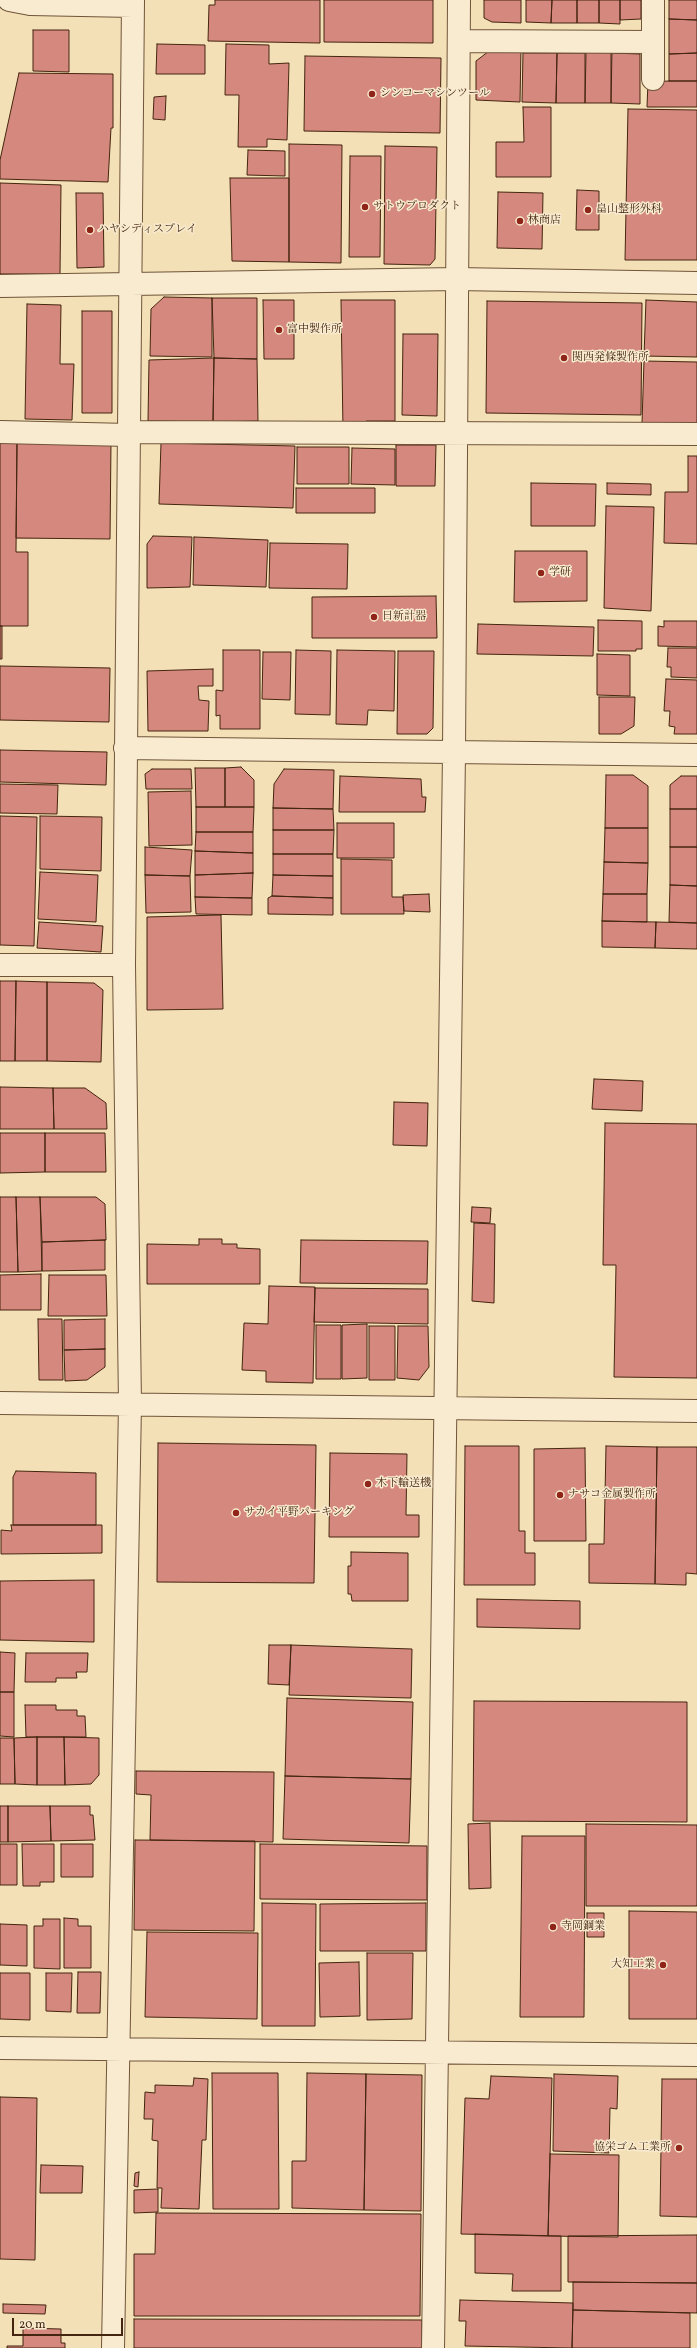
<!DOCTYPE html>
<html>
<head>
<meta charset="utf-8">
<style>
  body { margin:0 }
  #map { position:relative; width:697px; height:2348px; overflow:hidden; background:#f4e0b6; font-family:Vollkorn,serif }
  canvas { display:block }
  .scale { position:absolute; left:12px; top:2318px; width:111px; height:18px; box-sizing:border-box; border:2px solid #44250f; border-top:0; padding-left:5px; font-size:12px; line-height:14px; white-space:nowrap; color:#44250f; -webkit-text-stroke:3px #f8ebd0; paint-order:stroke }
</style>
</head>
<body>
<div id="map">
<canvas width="697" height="2348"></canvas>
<div class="scale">20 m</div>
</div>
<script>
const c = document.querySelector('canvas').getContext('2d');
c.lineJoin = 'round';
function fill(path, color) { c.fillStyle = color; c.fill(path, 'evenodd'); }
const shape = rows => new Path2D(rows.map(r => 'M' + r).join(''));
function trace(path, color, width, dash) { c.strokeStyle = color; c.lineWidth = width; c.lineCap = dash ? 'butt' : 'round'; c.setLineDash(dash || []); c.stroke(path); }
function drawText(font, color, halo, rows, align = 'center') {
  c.font = font + ' Vollkorn,"Noto Serif JP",serif'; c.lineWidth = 3; c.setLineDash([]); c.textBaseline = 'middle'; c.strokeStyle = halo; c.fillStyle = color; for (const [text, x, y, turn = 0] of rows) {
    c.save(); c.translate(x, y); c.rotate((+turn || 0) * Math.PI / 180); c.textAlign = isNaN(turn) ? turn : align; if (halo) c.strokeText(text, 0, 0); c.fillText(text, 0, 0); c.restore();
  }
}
const building = shape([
  [215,0,320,0,320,43,208,41,209,5,215,5,215,0],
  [324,0,433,0,433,43,324,42,324,0],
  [484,0,521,0,521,23,492,22,484,18,484,0],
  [526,0,552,0,551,23,526,22,526,0],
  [552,0,577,0,577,23,551,23,552,0],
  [577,0,599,0,599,23,577,23,577,0],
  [599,0,620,0,620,24,599,23,599,0],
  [620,0,641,0,641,19,620,20,620,0],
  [669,0,697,0,697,20,669,19,669,0],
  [669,19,697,20,697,53,669,54,669,19],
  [33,30,69,30,69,72,33,71,33,30],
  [157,44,205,45,205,74,156,74,157,44],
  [226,44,269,45,269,64,289,63,287,140,267,139,267,147,238,147,239,95,225,95,226,44],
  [493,48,521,48,520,102,476,100,476,61,493,48],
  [585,48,612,49,611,103,585,103,585,48],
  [523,53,557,53,556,103,522,102,523,53],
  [557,53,586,53,585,103,556,103,557,53],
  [611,53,640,54,640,104,611,103,611,53],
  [697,53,697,81,669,81,669,54,697,53],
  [305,56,441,58,440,133,304,131,305,56],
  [19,73,113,74,113,128,111,128,108,182,0,179,0,160,19,73],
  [669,81,697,81,697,107,647,107,648,82,669,81],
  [166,96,165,120,153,119,154,97,166,96],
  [523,107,551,107,551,177,496,177,496,142,524,142,523,107],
  [628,109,697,110,697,260,625,260,628,109],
  [289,144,342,145,341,263,289,262,289,144],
  [385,146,437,147,435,259,430,265,384,264,385,146],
  [248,150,285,151,285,176,247,175,248,150],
  [350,156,381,156,380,257,349,257,350,156],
  [230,178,289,178,289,262,232,261,230,178],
  [0,183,61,185,60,274,0,274,0,183],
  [577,190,599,191,599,230,576,230,577,190],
  [498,192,543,193,542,249,497,248,498,192],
  [76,193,103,193,104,267,77,268,76,193],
  [164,297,212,298,212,357,150,356,151,309,164,297],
  [212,298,257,298,257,359,214,358,212,298],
  [263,300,294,300,294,359,264,359,263,300],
  [341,300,395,300,395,421,366,421,366,429,343,430,341,300],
  [646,300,697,302,697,357,644,356,646,300],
  [487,301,642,303,641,415,486,413,487,301],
  [27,304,61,305,60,364,74,364,72,420,25,419,27,304],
  [82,311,112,311,112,413,82,413,82,311],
  [403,334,438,334,437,416,402,415,403,334],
  [214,358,257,359,258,421,213,422,214,358],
  [214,358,213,422,148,421,149,360,214,358],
  [644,361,697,362,697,425,642,423,644,361],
  [0,442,17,442,16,552,28,552,28,626,0,626,0,442],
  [17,442,111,442,110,539,16,538,17,442],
  [161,443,295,446,293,508,159,504,161,443],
  [396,445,436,445,435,486,396,486,396,445],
  [297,447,349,447,349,484,297,484,297,447],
  [352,448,395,449,395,485,351,484,352,448],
  [688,456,697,456,697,544,664,543,665,492,688,492,688,456],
  [531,483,596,484,595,526,531,526,531,483],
  [607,483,651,484,651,495,607,494,607,483],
  [296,488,375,488,375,513,296,513,296,488],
  [606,506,654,507,651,611,604,608,606,506],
  [153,536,192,537,190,587,147,588,147,544,153,536],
  [194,537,268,540,266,587,193,585,194,537],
  [270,543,348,544,347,589,269,588,270,543],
  [515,551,587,551,587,601,514,602,515,551],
  [436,596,437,638,312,638,312,597,436,596],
  [598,620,642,621,642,649,636,649,636,651,598,651,598,620],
  [664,621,697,621,697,647,658,646,658,626,664,627,664,621],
  [478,624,594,627,593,656,477,654,478,624],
  [0,626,2,626,2,659,0,659,0,626],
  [668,648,697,648,697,678,671,677,671,667,667,667,668,648],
  [223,650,260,650,260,729,220,729,220,715,216,716,216,690,223,691,223,650],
  [296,650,331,651,330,715,295,714,296,650],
  [337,650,395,651,394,711,368,710,367,725,336,724,337,650],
  [398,651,434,651,433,728,427,734,397,734,398,651],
  [263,652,291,652,290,700,262,699,263,652],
  [597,654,630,655,630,696,597,695,597,654],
  [0,666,110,668,109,722,0,720,0,666],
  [213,669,213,686,198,686,199,700,209,701,208,731,148,731,147,671,213,669],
  [666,679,697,680,697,734,674,734,675,727,669,726,670,711,664,711,666,679],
  [599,697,635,697,634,726,621,734,599,734,599,697],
  [0,750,107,752,106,785,0,782,0,750],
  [241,767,254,780,254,807,225,807,225,768,241,767],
  [195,768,225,768,225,807,196,807,195,768],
  [152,769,191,769,192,789,146,789,145,774,152,769],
  [284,769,334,770,333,809,273,808,274,784,284,769],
  [606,775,633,775,648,786,648,828,605,828,606,775],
  [340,776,421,779,422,797,426,797,425,812,339,812,340,776],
  [681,776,697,776,697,809,670,809,670,785,681,776],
  [0,784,58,785,57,814,0,813,0,784],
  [191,791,192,845,149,846,148,792,191,791],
  [196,807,254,807,253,832,196,832,196,807],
  [273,808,333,809,334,830,273,830,273,808],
  [670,809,697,809,697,847,670,847,670,809],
  [0,816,37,817,34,946,0,945,0,816],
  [40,816,102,817,101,871,40,869,40,816],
  [337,823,394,823,394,858,337,858,337,823],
  [605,828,648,828,648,863,604,862,605,828],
  [273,830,334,830,333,854,273,854,273,830],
  [196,832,253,832,253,853,195,851,196,832],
  [145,847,192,850,190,876,145,875,145,847],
  [670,847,697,847,697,886,670,885,670,847],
  [195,851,253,853,253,873,195,875,195,851],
  [273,854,333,854,333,876,273,875,273,854],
  [341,859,392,860,392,897,403,897,404,914,341,914,341,859],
  [604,862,648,863,647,894,603,894,604,862],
  [40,872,98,875,96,922,38,919,40,872],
  [253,873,252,898,195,897,195,875,253,873],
  [145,875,190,876,191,912,146,913,145,875],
  [273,875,333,876,333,898,272,896,273,875],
  [670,885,697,886,697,923,669,922,670,885],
  [429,894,430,912,404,911,403,895,429,894],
  [603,894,647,894,647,922,602,921,603,894],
  [272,896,333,898,333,915,268,914,268,898,272,896],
  [195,897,252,898,252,915,196,914,195,897],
  [221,915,223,1009,147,1010,147,917,221,915],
  [602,921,656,922,655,948,602,947,602,921],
  [39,922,103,926,101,952,37,948,39,922],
  [656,922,697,923,697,949,655,948,656,922],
  [0,981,16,981,15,1061,0,1061,0,981],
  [16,981,47,982,47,1061,15,1061,16,981],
  [47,982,94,983,103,990,101,1062,47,1061,47,982],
  [594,1079,643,1081,642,1111,592,1109,594,1079],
  [0,1087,53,1088,54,1129,0,1129,0,1087],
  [53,1088,85,1088,106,1103,107,1129,54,1129,53,1088],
  [394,1102,428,1103,427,1146,393,1145,394,1102],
  [605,1123,697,1124,697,1378,614,1377,616,1265,603,1265,605,1123],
  [0,1133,45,1133,45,1172,0,1173,0,1133],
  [45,1133,105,1133,106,1172,45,1172,45,1133],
  [0,1197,16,1197,18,1272,0,1272,0,1197],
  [16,1197,40,1197,42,1271,18,1272,16,1197],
  [40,1197,96,1197,105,1204,106,1240,42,1242,40,1197],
  [472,1207,491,1208,490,1223,471,1222,472,1207],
  [474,1223,495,1224,494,1303,472,1301,474,1223],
  [199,1239,222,1239,222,1244,237,1244,237,1248,260,1249,260,1284,147,1284,147,1244,199,1245,199,1239],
  [105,1240,105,1270,42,1271,42,1242,105,1240],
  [301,1240,428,1241,427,1284,300,1283,301,1240],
  [41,1274,41,1310,0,1310,0,1275,41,1274],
  [49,1275,106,1275,107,1316,48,1316,49,1275],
  [269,1286,315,1287,313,1383,266,1382,266,1371,242,1370,244,1323,268,1324,269,1286],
  [315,1288,428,1289,428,1324,314,1322,315,1288],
  [38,1319,62,1319,63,1380,39,1380,38,1319],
  [105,1319,105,1349,64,1350,64,1320,105,1319],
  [367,1324,367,1378,342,1379,342,1325,367,1324],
  [316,1325,341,1325,341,1379,316,1379,316,1325],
  [369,1326,395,1326,395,1380,369,1380,369,1326],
  [398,1326,428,1326,429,1367,419,1380,397,1378,398,1326],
  [105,1349,105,1367,87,1380,65,1381,64,1350,105,1349],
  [158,1443,316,1445,314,1583,157,1582,158,1443],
  [465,1446,519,1446,519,1531,525,1531,525,1553,535,1553,535,1585,464,1585,465,1446],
  [606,1446,657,1447,655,1584,589,1583,589,1544,604,1544,606,1446],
  [657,1447,697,1447,697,1574,686,1573,686,1585,655,1584,657,1447],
  [585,1448,586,1541,534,1541,534,1449,585,1448],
  [330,1453,407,1454,406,1515,419,1515,419,1537,329,1537,330,1453],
  [16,1471,96,1473,96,1525,13,1525,13,1477,16,1471],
  [11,1525,102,1525,102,1553,1,1554,1,1530,12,1531,11,1525],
  [351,1552,408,1553,408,1601,352,1601,351,1594,348,1594,348,1566,351,1566,351,1552],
  [94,1580,94,1642,0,1640,0,1581,94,1580],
  [477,1599,580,1601,580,1629,477,1627,477,1599],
  [269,1645,291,1645,289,1685,268,1684,269,1645],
  [291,1645,412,1649,411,1698,289,1695,291,1645],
  [0,1652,15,1653,14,1692,0,1692,0,1652],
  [26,1653,88,1653,87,1672,76,1672,77,1678,56,1678,56,1682,25,1682,26,1653],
  [0,1692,14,1692,14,1737,0,1736,0,1692],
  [287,1698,413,1702,411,1779,285,1776,287,1698],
  [474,1701,687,1702,687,1822,473,1821,474,1701],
  [25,1705,56,1705,56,1710,77,1710,77,1716,85,1716,86,1737,26,1737,25,1705],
  [37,1737,37,1785,15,1784,14,1738,37,1737],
  [37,1737,64,1737,65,1785,37,1785,37,1737],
  [64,1737,99,1738,99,1775,91,1784,65,1785,64,1737],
  [0,1738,14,1738,15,1784,0,1784,0,1738],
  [136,1771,274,1772,273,1842,150,1840,151,1795,136,1794,136,1771],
  [285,1776,411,1779,409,1843,283,1839,285,1776],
  [0,1806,8,1806,8,1842,0,1842,0,1806],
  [8,1806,50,1806,51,1841,8,1842,8,1806],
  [50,1806,90,1806,90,1815,93,1815,95,1840,51,1841,50,1806],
  [490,1823,491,1888,469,1889,468,1824,490,1823],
  [586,1824,697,1825,697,1906,586,1906,586,1824],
  [522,1836,585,1836,584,2017,520,2017,522,1836],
  [135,1840,255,1841,254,1931,134,1930,135,1840],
  [0,1844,17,1844,17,1885,0,1885,0,1844],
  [22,1844,54,1844,54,1882,40,1882,40,1886,23,1886,22,1844],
  [61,1844,93,1844,93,1877,61,1877,61,1844],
  [260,1844,427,1846,427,1900,260,1899,260,1844],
  [262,1903,316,1904,315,2026,262,2026,262,1903],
  [426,1903,426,1951,320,1951,320,1904,426,1903],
  [629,1911,697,1912,697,2019,629,2019,629,1911],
  [587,1913,604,1913,604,1937,587,1937,587,1913],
  [64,1918,78,1919,78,1926,91,1926,91,1968,64,1968,64,1918],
  [43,1919,60,1919,60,1969,34,1968,34,1926,43,1926,43,1919],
  [0,1924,27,1925,27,1966,0,1965,0,1924],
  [147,1932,258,1933,257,2019,145,2017,147,1932],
  [367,1953,413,1953,412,2019,367,2020,367,1953],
  [359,1962,360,2016,320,2017,319,1963,359,1962],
  [78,1972,101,1972,100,2013,77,2013,78,1972],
  [0,1973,30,1973,30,2020,0,2019,0,1973],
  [46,1973,72,1973,71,2012,46,2011,46,1973],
  [212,2073,278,2073,279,2209,213,2209,212,2073],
  [307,2073,366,2074,364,2210,292,2208,292,2161,306,2161,307,2073],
  [366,2074,422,2075,421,2211,364,2210,366,2074],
  [554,2074,618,2076,617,2109,610,2108,609,2153,553,2151,554,2074],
  [491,2076,552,2078,548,2236,461,2234,465,2098,489,2099,491,2076],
  [194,2078,208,2079,206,2140,202,2140,199,2209,161,2208,162,2188,157,2188,158,2141,152,2140,153,2119,144,2119,145,2092,155,2093,155,2085,193,2086,194,2078],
  [662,2079,697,2079,697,2217,660,2216,662,2079],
  [0,2097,37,2098,35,2260,0,2259,0,2097],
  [550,2154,619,2155,618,2237,548,2236,550,2154],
  [41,2165,83,2166,82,2193,40,2193,41,2165],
  [139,2172,138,2187,134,2186,135,2173,139,2172],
  [158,2189,158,2212,134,2213,134,2190,158,2189],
  [156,2213,421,2214,420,2316,134,2316,134,2254,155,2254,156,2213],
  [475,2234,561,2236,561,2291,512,2291,513,2274,475,2273,475,2234],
  [697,2235,697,2283,568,2282,568,2236,697,2235],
  [573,2282,697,2283,697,2313,573,2310,573,2282],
  [460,2300,573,2303,572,2348,465,2346,466,2321,459,2321,460,2300],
  [3,2304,46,2305,45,2314,3,2313,3,2304],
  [573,2310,690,2313,690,2348,572,2348,573,2310],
  [134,2319,422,2320,422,2348,134,2348,134,2319],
  [23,2328,61,2329,61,2343,65,2343,65,2348,7,2348,7,2346,23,2346,23,2328]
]);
fill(building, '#d5887e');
trace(building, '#44250f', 1);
const minor = shape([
  [9,0,30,4,133,6],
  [459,41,653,42],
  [653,79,653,0],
  [0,286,456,279,697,283],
  [0,432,129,435],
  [129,432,697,434],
  [125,748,697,755],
  [0,965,124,965],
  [0,1403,697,1411],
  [0,2048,697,2055],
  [113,2348,130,1404,124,965,133,0],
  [433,2348,454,753,459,0]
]);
trace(minor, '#705439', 24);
trace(minor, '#f8ebd0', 22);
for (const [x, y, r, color] of [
  [372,94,4,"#8f2418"],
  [365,207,4,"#8f2418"],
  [588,210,4,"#8f2418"],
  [520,221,4,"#8f2418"],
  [90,230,4,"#8f2418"],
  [279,330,4,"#8f2418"],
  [564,358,4,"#8f2418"],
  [541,573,4,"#8f2418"],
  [374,617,4,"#8f2418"],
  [368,1484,4,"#8f2418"],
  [560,1495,4,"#8f2418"],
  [236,1513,4,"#8f2418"],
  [553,1927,4,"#8f2418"],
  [663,1965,4,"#8f2418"],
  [679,2148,4,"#8f2418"]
]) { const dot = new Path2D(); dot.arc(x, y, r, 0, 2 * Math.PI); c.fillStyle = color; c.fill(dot); trace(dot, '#f8ebd0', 1.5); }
drawText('11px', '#44250f', '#f8ebd0', [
  ["シンコーマシンツール",380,94],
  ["サトウプロダクト",373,207],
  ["畠山整形外科",596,210],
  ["林商店",528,221],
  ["ハヤシディスプレイ",98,230],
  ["富中製作所",287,330],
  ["関西発條製作所",572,358],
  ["学研",549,573],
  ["日新計器",382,617],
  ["木下輸送機",376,1484],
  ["ナサコ金属製作所",568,1495],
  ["サカイ平野パーキング",244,1513],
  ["寺岡鋼業",561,1927],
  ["大知工業",655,1965,"right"],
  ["協栄ゴム工業所",671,2148,"right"]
], 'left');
</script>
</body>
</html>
